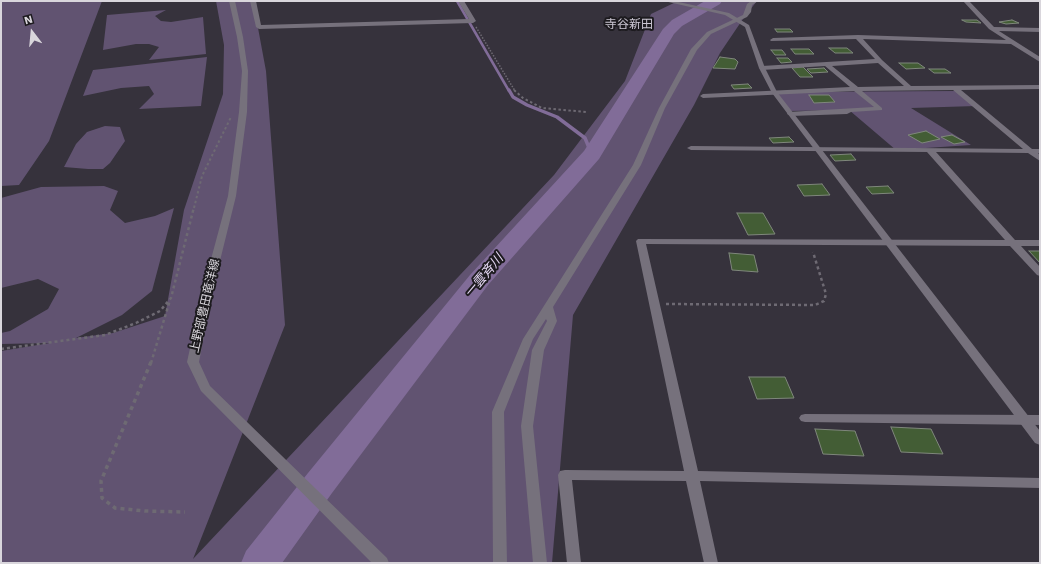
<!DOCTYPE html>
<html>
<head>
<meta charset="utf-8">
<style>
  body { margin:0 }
  #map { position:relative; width:1041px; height:564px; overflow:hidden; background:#36323c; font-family:"Work Sans",sans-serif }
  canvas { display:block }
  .frame { position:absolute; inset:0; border:2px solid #d9d6dc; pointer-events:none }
  .north { position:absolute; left:12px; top:12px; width:40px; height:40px; -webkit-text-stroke:3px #1d1b1f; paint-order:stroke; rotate:344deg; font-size:11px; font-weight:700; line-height:16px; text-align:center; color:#d9d6dc }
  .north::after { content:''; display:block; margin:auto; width:14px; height:18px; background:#d9d6dc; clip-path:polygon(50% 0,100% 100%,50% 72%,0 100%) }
</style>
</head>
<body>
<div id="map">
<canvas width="1041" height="564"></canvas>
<div class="frame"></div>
<div class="north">N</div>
</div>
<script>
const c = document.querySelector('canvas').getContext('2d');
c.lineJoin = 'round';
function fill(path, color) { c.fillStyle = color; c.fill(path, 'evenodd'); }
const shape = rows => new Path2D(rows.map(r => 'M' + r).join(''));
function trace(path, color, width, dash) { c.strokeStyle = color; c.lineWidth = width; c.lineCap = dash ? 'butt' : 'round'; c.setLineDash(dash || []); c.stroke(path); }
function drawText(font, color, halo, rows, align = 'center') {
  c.font = font + ' "Work Sans","Noto Sans JP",sans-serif'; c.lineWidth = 4; c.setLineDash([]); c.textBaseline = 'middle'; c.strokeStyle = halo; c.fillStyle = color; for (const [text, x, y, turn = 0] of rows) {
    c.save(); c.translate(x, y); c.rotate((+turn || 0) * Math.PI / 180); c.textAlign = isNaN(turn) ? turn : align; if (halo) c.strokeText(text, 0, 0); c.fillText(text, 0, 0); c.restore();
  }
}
fill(shape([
  [1,1,102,1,49,141,19,185,1,186],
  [216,1,253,1,266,71,285,325,193,559,554,175,625,81,651,14,678,1,757,1,745,16,720,53,694,105,573,315,552,563,1,563,1,351,50,343,1,344,1,333,10,331,48,309,59,289,38,279,1,288,1,198,41,187,104,186,118,191,110,210,125,223,155,216,174,208,152,291,122,315,76,338,113,333,165,316,184,210,223,94,224,45],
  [166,10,155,16,161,21,171,22,203,17,206,54,149,60,159,47,149,44,136,44,103,50,107,15],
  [207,57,201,106,139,109,154,94,149,86,121,88,83,96,93,70],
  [958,91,976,106,911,108,971,145,896,150,849,110,789,111,774,92],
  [105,126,120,127,125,141,110,163,103,169,88,169,64,167,76,144,87,132]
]), '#615371');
trace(shape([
  [457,1,509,91]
]), '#816c98', 2.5);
trace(shape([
  [509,90,513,97,527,105,557,117,585,138,592,155]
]), '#816c98', 3.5);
fill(shape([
  [705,1,722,1,720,4,682,26,674,34,599,159,488,285,332,493,282,563,241,563,246,551,308,473,470,275,584,151,663,29,672,20,705,1]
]), '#816c98');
const building = shape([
  [962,20,977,20,981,23,966,22,962,20],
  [1012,20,1019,23,1006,24,999,22,1012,20],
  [775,29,790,29,793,32,777,32,775,29],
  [829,48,847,48,853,53,835,53,829,48],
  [791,49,809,49,814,54,795,54,791,49],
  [771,50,782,50,786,55,775,55,771,50],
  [720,57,735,59,738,62,735,69,713,68,720,57],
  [777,58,788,58,792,62,781,63,777,58],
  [899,63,918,63,925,68,906,69,899,63],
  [803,67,813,77,800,77,792,68,803,67],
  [824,68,828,72,811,73,807,69,824,68],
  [929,69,945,69,951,73,934,73,929,69],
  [748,84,752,88,734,89,731,85,748,84],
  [809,95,829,95,835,102,814,103,809,95],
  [926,131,940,139,922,143,908,135,926,131],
  [952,135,965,142,954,144,941,137,952,135],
  [789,137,794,142,773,143,769,138,789,137],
  [851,154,856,160,835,161,830,155,851,154],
  [822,184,830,195,804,196,797,185,822,184],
  [888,186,894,193,872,194,866,187,888,186],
  [737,213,763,213,775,234,748,235,737,213],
  [1029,251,1040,251,1040,263,1029,251],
  [729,253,754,255,758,272,732,270,729,253],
  [749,377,785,377,794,398,757,399,749,377],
  [891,427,931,429,943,454,901,452,891,427],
  [815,429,855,431,864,456,823,454,815,429]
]);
fill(building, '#435d35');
trace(building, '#7f877c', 1);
trace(shape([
  [476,27,515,91]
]), '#6e6a73', 1.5, [1.5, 1.5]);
trace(shape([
  [514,90,523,98,542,108,586,112],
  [194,208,202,176,231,117]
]), '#6e6a73', 2, [2.5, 2.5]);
trace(shape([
  [666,304,815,305,824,301,826,294,813,252],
  [1,349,105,335,136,323,160,311,171,298,194,207],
  [151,363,170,300]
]), '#6e6a73', 2.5, [3, 3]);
trace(shape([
  [151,362,101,481,102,498,115,508,145,511,185,512]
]), '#6e6a73', 3.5, [4, 4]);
fill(shape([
  [250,1,256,1,261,25,469,19,458,1,464,1,476,21,473,23,259,29,256,27,250,1],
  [751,1,758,1,752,5,751,12,747,17,711,34,697,50,665,108,641,165,553,307,557,321,544,350,533,426,547,563,533,563,521,426,532,350,547,321,546,319,533,339,504,412,507,563,493,563,492,412,523,339,633,165,659,108,691,49,707,32,743,15,747,4,751,1],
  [963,1,969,1,994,27,1040,28,1040,32,999,31,1040,57,1040,62,1011,44,863,39,882,60,911,86,1040,85,1040,89,961,90,1032,149,1040,149,1040,153,1038,153,1040,155,1040,161,1028,153,936,152,1015,240,1040,240,1040,246,1021,246,1040,267,1040,276,1037,275,1010,246,646,244,698,471,1040,478,1040,488,700,481,718,563,704,563,686,481,572,480,581,563,567,563,558,475,560,471,565,470,684,471,636,241,638,239,1005,240,927,152,691,150,687,148,691,146,1023,149,953,90,862,91,882,108,882,110,851,112,847,114,791,116,787,114,788,112,874,107,854,91,703,98,700,96,703,94,850,87,825,66,762,70,759,68,762,66,875,59,856,39,771,41,770,40,773,38,858,35,1006,40,989,29,963,1],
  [878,63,904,86,858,87,832,66,878,63],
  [805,414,1040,415,1040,425,805,422,801,421,799,418,801,415,805,414]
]), '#76717c');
fill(shape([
  [664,1,674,1,729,13,749,25,765,68,777,92,1040,431,1040,445,1035,443,772,93,759,68,745,27,725,15,664,1]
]), '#76717c');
fill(shape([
  [229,1,235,1,243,37,248,71,247,112,236,196,213,289,199,362,210,386,387,558,389,563,372,563,201,391,187,362,203,289,228,196,239,112,242,71,237,37,229,1]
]), '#76717c');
drawText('12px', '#cbc6d2', '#1d1b1f', [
  ["寺谷新田",629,24]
]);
drawText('12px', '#d9d6dc', '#1d1b1f', [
  ["上野部豊田竜洋線",205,306,-77]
]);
drawText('italic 13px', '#e7daf6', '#1d1b1f', [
  ["一雲斉川",484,276,-50]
]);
</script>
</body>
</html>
